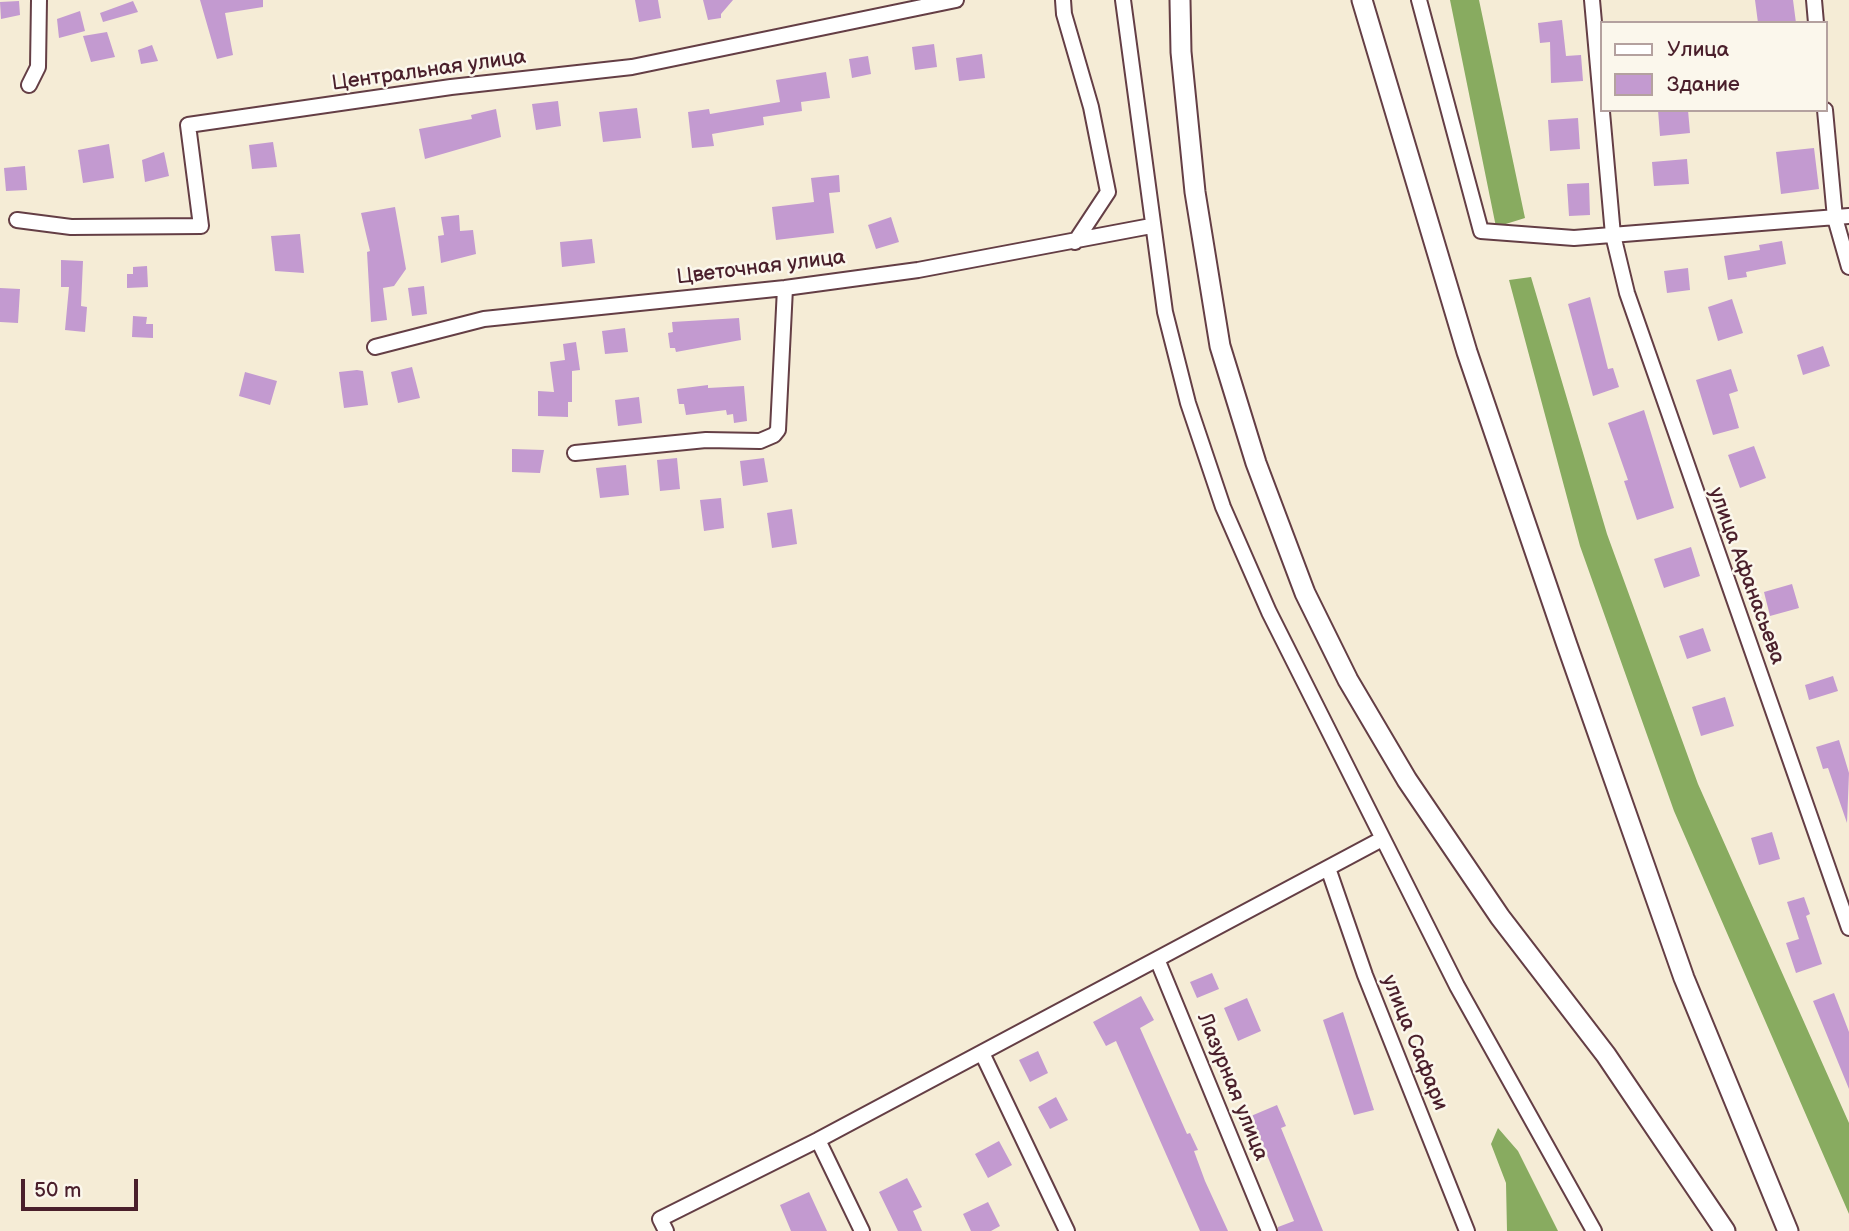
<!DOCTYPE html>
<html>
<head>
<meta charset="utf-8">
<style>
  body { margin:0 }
  #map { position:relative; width:1849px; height:1231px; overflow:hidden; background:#f5ecd6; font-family:"Balsamiq Sans",sans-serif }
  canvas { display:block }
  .legend { position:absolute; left:1600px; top:21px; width:228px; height:91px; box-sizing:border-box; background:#fbf7ec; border:2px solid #b4a19f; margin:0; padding:9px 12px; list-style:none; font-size:21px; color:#4a1f2b }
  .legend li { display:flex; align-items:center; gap:14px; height:35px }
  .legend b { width:35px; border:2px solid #b4a19f }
  .scale { position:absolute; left:21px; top:1179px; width:117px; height:32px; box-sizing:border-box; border:4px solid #4a1f2b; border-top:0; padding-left:9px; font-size:21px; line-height:24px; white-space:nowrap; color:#4a1f2b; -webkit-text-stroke:5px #fbf7ec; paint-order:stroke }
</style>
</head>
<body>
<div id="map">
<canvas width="1849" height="1231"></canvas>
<ul class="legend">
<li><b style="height:9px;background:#fff"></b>Улица</li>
<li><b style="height:19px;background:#c39ad0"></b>Здание</li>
</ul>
<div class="scale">50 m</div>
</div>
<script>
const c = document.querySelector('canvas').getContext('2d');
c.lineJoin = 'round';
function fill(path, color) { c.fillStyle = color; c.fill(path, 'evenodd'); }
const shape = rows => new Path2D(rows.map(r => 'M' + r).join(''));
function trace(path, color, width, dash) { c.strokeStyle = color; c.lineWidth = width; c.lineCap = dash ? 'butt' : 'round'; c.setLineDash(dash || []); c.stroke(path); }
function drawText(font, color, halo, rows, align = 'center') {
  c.font = font + ' "Balsamiq Sans",sans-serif'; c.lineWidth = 5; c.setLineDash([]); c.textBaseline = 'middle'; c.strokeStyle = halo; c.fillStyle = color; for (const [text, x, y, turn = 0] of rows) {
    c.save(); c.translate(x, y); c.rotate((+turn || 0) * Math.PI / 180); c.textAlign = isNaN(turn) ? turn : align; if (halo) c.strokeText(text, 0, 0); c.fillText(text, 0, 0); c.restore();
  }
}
fill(shape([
  [1450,0,1479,0,1525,218,1496,227],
  [1531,277,1607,534,1698,784,1849,1123,1849,1214,1674,811,1580,546,1509,280],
  [1498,1128,1518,1151,1558,1231,1507,1231,1506,1183,1491,1144]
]), '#88ab60');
fill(shape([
  [200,0,263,0,263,7,225,13,233,55,217,59],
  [635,0,658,0,661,18,639,22],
  [703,0,733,0,721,14,721,18,708,20],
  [1755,0,1793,0,1796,23,1758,23],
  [19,1,20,15,1,19,0,2],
  [133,1,138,12,103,22,100,13],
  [80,11,85,31,59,38,57,19],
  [1562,20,1566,56,1581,55,1583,81,1551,83,1550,42,1540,43,1538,23],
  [107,32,115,57,91,62,83,36],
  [934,44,937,67,915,70,912,47],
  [152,45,158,61,141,64,138,50],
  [982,54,985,78,959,81,956,58],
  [868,56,871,74,852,78,849,59],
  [826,72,830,98,801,102,802,111,763,117,764,125,712,134,714,146,692,148,688,112,709,109,710,114,780,102,776,80],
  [558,101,561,126,536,130,532,104],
  [637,108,641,138,603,142,599,112],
  [496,109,501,137,425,159,419,129,472,119,471,115],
  [1658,110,1688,110,1690,133,1660,136],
  [1578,118,1580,149,1550,151,1548,120],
  [273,142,277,167,252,169,249,145],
  [109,144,114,178,83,183,78,150],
  [1814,148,1819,189,1781,194,1776,152],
  [164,152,169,176,145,182,142,160],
  [1687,159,1689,184,1654,186,1652,162],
  [25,166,27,190,6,191,4,168],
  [839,175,840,192,829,193,834,233,776,240,772,207,814,202,811,178],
  [1589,183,1590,215,1569,216,1567,184],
  [395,207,406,269,394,286,383,288,387,320,371,322,367,252,370,251,361,213],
  [459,215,460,231,473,230,476,254,441,263,438,236,444,235,441,217],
  [891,217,899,242,876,249,868,225],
  [300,234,304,273,275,271,271,236],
  [592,239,595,263,562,267,560,242],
  [1782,241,1786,264,1746,272,1747,277,1728,280,1724,256,1760,250,1759,245],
  [61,260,83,261,81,306,87,307,85,332,65,330,69,287,61,287],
  [147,266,148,287,127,288,127,274,133,274,133,267],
  [1688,268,1690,290,1667,293,1664,271],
  [424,286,427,314,412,316,408,288],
  [0,288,20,289,18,323,0,322],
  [1590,297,1608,369,1613,368,1619,387,1593,396,1568,304],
  [1732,299,1743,333,1718,341,1708,307],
  [133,316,147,317,146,324,153,324,153,338,132,337],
  [739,318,741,340,676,352,675,348,670,348,668,333,673,332,672,322],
  [625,328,628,352,605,354,602,331],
  [576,342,580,370,572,371,572,402,568,402,568,417,538,416,538,391,554,392,550,362,565,360,563,344],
  [1823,346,1830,366,1803,375,1797,355],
  [412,367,420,398,398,403,391,372],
  [1731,369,1738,391,1729,394,1739,428,1713,435,1696,380],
  [357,370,363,371,368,405,344,408,339,372],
  [245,372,277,381,270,405,239,396],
  [708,385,708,388,744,386,747,421,734,423,733,414,727,415,726,410,686,415,684,404,679,404,677,389],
  [639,397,642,423,618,426,615,400],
  [1644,410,1674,508,1637,520,1624,481,1628,480,1608,423],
  [1754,446,1766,478,1740,488,1728,455],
  [512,449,544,450,540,473,512,472],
  [677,458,680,489,660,491,657,460],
  [764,458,768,482,743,486,740,461],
  [626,465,629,495,600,498,596,468],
  [721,498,724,528,704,531,700,500],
  [792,509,797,544,772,548,767,513],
  [1691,547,1700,576,1664,588,1654,559],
  [1792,584,1799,608,1770,616,1764,592],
  [1703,628,1711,651,1687,659,1679,636],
  [1833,676,1838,691,1809,700,1805,685],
  [1725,697,1734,726,1701,736,1692,707],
  [1839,740,1849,773,1847,823,1828,768,1823,769,1816,747],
  [1772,832,1780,859,1759,865,1751,838],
  [1804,897,1810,914,1806,916,1822,964,1796,973,1786,943,1799,939,1787,902],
  [1212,973,1219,989,1197,998,1190,982],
  [1834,993,1849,1032,1849,1089,1813,1001],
  [1141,996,1154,1020,1140,1028,1187,1134,1190,1133,1198,1150,1194,1151,1205,1181,1228,1231,1200,1231,1116,1041,1106,1046,1093,1022],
  [1247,998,1261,1031,1238,1041,1224,1008],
  [1343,1012,1374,1110,1354,1115,1323,1020],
  [1038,1051,1048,1073,1030,1082,1019,1060],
  [1056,1097,1068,1120,1050,1129,1038,1107],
  [1277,1105,1286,1126,1281,1128,1323,1231,1278,1231,1278,1227,1294,1221,1251,1116],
  [999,1141,1012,1165,988,1178,975,1154],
  [907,1178,922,1207,913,1211,922,1231,898,1231,879,1192],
  [809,1192,827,1231,791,1231,780,1205],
  [988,1202,1000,1226,991,1231,971,1231,963,1214]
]), '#c39ad0');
const minor = shape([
  [1063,0,1064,14,1091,107,1108,192,1075,242],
  [1123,0,1165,312,1188,403,1223,507,1269,612,1457,986,1594,1231],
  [1419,0,1481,231,1574,238,1849,216],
  [1592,0,1613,235,1627,293,1849,928],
  [1814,0,1816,23],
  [29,85,38,67,39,0],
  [1825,110,1835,218,1849,267],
  [17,220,71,227,201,226,188,125,451,87,632,67,956,0],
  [375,347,484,319,785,288,918,270,1151,226],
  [575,453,706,440,760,441,774,435,778,430,785,288],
  [1328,868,1365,975,1467,1231],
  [1157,959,1269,1231],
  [982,1053,1067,1231],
  [818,1140,862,1231],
  [666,1231,660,1219,818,1140,1382,839]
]);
const secondary = shape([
  [1180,0,1181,52,1195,192,1220,346,1256,463,1305,593,1348,680,1407,780,1500,917,1606,1055,1725,1231],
  [1362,0,1467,352,1567,645,1684,978,1788,1231]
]);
trace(minor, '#643e45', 18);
trace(secondary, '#643e45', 23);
trace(minor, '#fff', 14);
trace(secondary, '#fff', 19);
drawText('21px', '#4a1f2b', '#fbf7ec', [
  ["Центральная улица",429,71,-8],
  ["Цветочная улица",761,268,-7],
  ["улица Афанасьева",1746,576,70],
  ["улица Сафари",1414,1043,68],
  ["Лазурная улица",1232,1087,68]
]);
</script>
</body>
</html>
